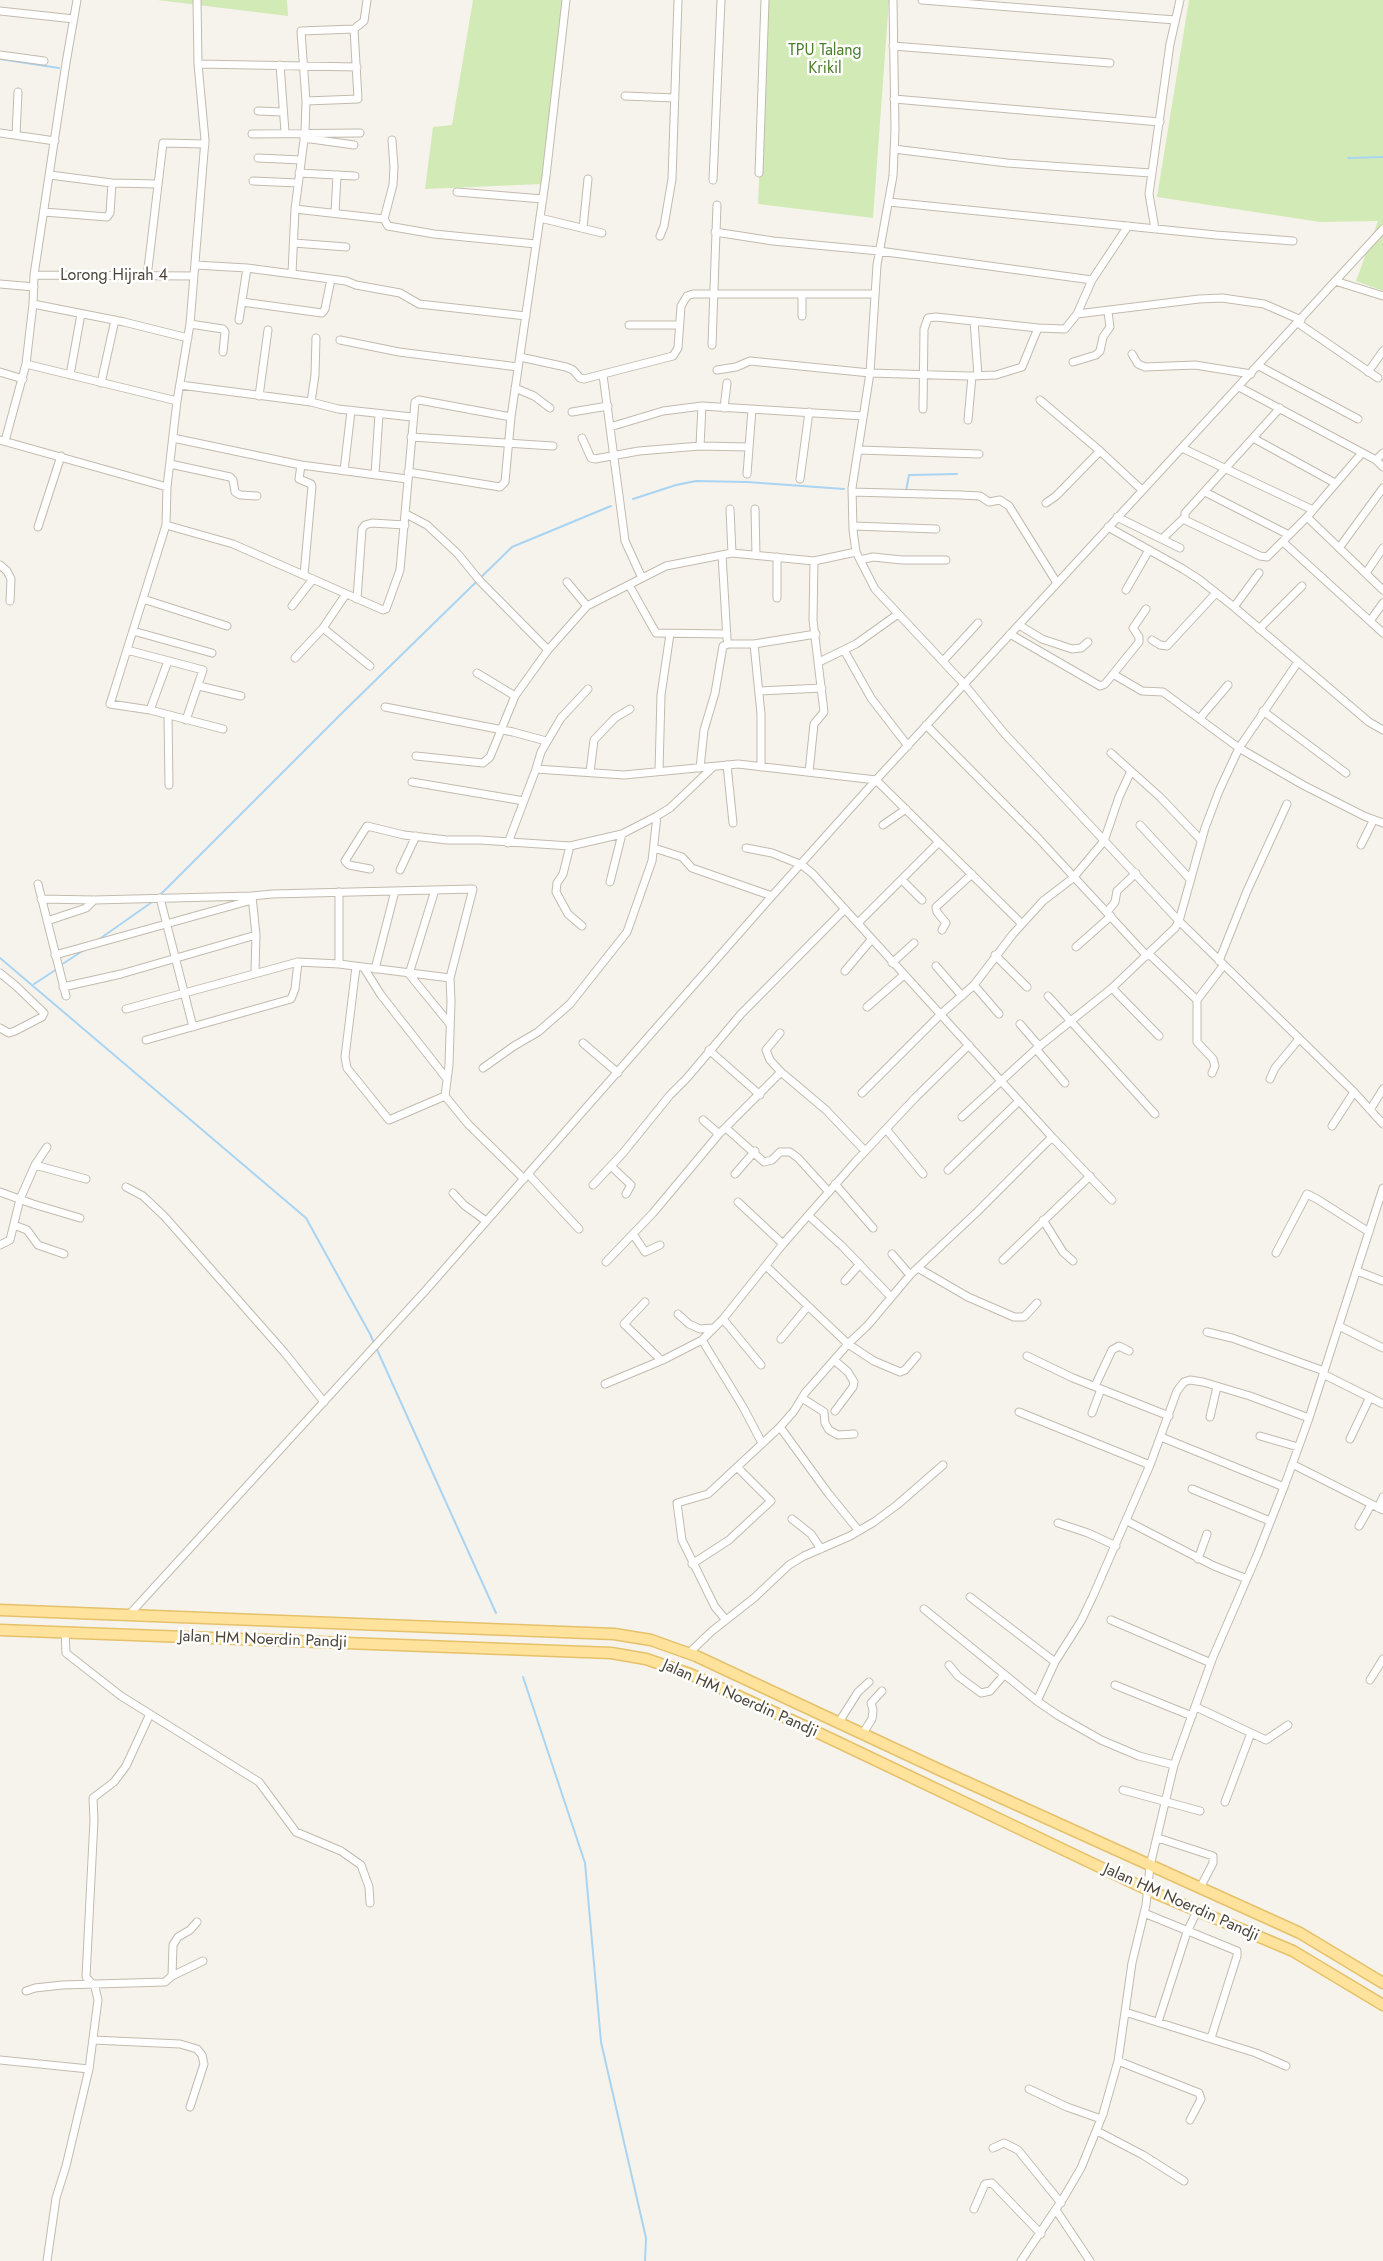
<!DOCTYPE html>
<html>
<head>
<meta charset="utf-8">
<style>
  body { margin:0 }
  canvas { display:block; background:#f6f3ec }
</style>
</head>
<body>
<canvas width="1383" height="2261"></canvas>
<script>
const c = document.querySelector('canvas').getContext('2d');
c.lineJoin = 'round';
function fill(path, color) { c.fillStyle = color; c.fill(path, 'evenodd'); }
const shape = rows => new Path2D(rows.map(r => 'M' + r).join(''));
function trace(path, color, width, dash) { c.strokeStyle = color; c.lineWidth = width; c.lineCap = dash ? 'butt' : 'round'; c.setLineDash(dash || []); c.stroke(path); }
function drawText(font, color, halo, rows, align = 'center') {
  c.font = font + ' Jost,sans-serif'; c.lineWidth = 5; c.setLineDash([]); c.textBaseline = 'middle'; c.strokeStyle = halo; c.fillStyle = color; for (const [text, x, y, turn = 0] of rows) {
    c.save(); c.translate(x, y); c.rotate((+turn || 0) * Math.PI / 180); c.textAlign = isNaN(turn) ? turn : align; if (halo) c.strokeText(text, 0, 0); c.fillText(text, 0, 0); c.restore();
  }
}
fill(shape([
  [157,0,287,0,288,16],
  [473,0,567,0,543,184,425,189,433,127,452,125],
  [767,0,889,0,873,218,758,204],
  [1189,0,1383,0,1383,291,1356,281,1378,221,1320,222,1157,197]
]), '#d2eab5');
trace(shape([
  [0,59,59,68],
  [1348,158,1383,157],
  [906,491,909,475,957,474],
  [633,499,676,485,696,481,747,482,844,489],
  [159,896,342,713,512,547,611,506],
  [98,940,155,900],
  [0,958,306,1218,370,1334,496,1613],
  [61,965,84,950],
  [34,984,57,969],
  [523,1677,585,1863,601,2042,646,2238,645,2261]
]), '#a9d4f2', 2);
const street = shape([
  [197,0,198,64,205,140,190,324,177,401,167,487,166,525,110,704,150,710,223,729],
  [893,0,895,130,893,176,877,265,870,373,852,488,853,530,856,552,875,589,964,684,1004,733,1179,921,1354,1092,1383,1124],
  [922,0,1175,20],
  [0,11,74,19],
  [893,46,1110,63],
  [0,55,44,61],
  [198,64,357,67],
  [280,65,285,132],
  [625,96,675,98],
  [894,99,1160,122],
  [306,101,358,99,354,29],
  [258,111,283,112],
  [0,133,55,141],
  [252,134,360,133],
  [16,135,18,92],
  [304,138,354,145],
  [392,140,394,167,393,185,384,219,388,226,434,234,536,244],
  [894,149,1007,163,1151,173],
  [258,158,301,160],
  [299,173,355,176],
  [759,173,765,0],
  [50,175,112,183,158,184],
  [713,180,721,0],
  [253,181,298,183],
  [457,192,543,199],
  [889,202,1216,235,1293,241],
  [295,209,384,219],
  [44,212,107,217,110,213,112,183],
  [335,213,337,175],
  [540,218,602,233],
  [583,228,588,179],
  [1155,229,1149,194,1170,44,1180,0],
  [715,232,773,241,879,251,1092,280],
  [660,236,664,226,672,179,678,0],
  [294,243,346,247],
  [195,265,247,268,346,281,356,285,400,293,419,304,526,316],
  [292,273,295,209,305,132,306,101,301,31,354,29,364,21,367,0],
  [34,275,194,276],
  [147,277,163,143,205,144],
  [1335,281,1383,296],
  [0,284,34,287],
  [802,294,802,316],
  [242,302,322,313,325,309,331,279],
  [33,304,124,322,188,338],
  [1077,314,1199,299,1222,298,1264,304,1301,320],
  [239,320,247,268],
  [974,321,978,376],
  [1298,323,1378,378],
  [190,324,223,329,225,332,223,352],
  [629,325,679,325],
  [340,340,399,352,518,367],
  [712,345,717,205],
  [1132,354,1138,364,1145,367,1195,365,1251,374],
  [520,357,566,367,573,370,580,378,584,379,673,356,678,348,681,306,687,296,693,294,874,294],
  [1073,362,1096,355,1100,351,1103,337,1110,327,1108,312],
  [26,364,177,401],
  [1259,366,1358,419],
  [717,370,736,367,750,361,870,373,968,376,996,375,1022,367,1038,328,1065,329,1077,314,1092,280,1128,226],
  [0,372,23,379],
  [1368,372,1383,351],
  [70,375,81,314],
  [603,375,624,533,625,541,642,578],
  [101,383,115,320],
  [180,385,311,402,338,409,412,417],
  [1239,387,1376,460,1383,467],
  [515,388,534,396,550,408],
  [259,396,268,330],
  [1040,400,1100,451,1142,490],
  [311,402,315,375,316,338],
  [724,408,727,383],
  [1280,408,1185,513,1185,520,1260,556,1267,557,1307,517,1361,454],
  [923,409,924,329,928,318,936,317,1038,328],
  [572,412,608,406],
  [968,420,972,376],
  [610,427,663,411,702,406,863,416],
  [411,437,553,446],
  [173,438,301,465,407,479],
  [582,438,591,458,595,459,639,451,700,446,749,447],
  [1253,438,1335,483],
  [0,440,167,487],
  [5,441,26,364,33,304,34,275,66,63,77,0],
  [700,446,702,406],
  [1182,448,1313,510],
  [859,450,979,454],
  [1376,460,1383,453],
  [170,464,230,477,233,480,235,492,240,495,257,496],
  [301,465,299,479,311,484,312,486,304,575],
  [344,471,351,411],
  [408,472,500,487,505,482,511,417,546,176,566,0],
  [747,474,752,409],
  [375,475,379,414],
  [800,479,809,412],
  [852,492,961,495,980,496,989,502,1000,500,1009,506,1057,583],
  [1205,492,1289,535],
  [1046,503,1056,496,1100,451],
  [730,509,732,553],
  [755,509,756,555],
  [406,514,427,525,458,554,480,581,548,650],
  [1117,517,1180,548],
  [1307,517,1383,590],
  [166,525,233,544,383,610,386,609,400,570,415,402,419,400,511,417],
  [853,526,936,529],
  [38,527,61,456],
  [1108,527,1183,569,1200,580,1234,607,1369,722,1383,730],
  [1162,539,1184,518],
  [1283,542,1383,633],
  [1339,548,1383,488],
  [722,555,727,639],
  [860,560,873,557,902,560,946,560],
  [0,565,7,571,11,579,10,601],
  [1366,573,1383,548],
  [567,582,587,606],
  [629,585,656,633,727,634],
  [1126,590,1149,550],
  [777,598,777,557],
  [143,599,227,626],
  [357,599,362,529,365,525,372,523,405,525],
  [292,606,313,579],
  [1234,607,1259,573],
  [1370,621,1383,603],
  [1019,625,1042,639,1072,649,1081,648,1088,642],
  [323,628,370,666],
  [1259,629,1302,586],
  [133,631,212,653],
  [1010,634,1100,686,1105,684,1139,642,1139,637,1133,628,1146,609],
  [1152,640,1160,645,1167,646,1216,593],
  [754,644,761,714,761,767],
  [127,650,203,670,186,720],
  [844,650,871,698,908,746],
  [295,658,323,628,346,594],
  [943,661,978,623],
  [819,662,856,644,898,614],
  [477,673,515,696],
  [1113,674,1142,691,1163,692,1239,748,1298,662],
  [199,686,241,696],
  [759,691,822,688],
  [385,707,513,732,546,741],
  [150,710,168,661],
  [1263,711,1346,773],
  [168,716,169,785],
  [1200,718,1228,685],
  [926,725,1038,838,1147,956],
  [1111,753,1160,797,1201,840],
  [416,756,483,763,490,757,515,696,548,650,587,606,666,566,732,553,814,561,856,552],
  [727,765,733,823],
  [700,768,704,730,715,693,723,646,728,644,754,644,816,634],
  [536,769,541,752,561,718,588,689],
  [659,771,661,695,670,634],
  [590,772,594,740,615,718,630,709],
  [809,772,814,724,824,712,813,620,814,561],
  [412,782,524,801],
  [883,825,906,809],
  [1140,825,1189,878],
  [508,843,536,769,624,775,738,764,876,780,1022,924],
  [1361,845,1373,821],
  [570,846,563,874,557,883,556,892,568,914,582,926],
  [654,848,682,857,692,868,772,896],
  [746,848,772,853,802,865,813,874,1052,1137,1112,1200],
  [370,869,349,865,345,861,367,826,404,835,447,840,480,840,570,846,622,834,657,816,670,808,713,767],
  [400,870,416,836],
  [902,880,922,900],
  [610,882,622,834],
  [38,884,66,996],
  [339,892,339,964],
  [160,898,193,1027],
  [41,899,94,900,252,896],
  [1107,912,1115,902,1117,891,1136,873],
  [47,921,86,908,94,900],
  [858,923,938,843],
  [942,930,946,923,937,912,936,907,972,874],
  [1076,947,1111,916],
  [1149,954,1197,1000],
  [55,955,252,900],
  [995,955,1027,987],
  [1219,961,1247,891,1287,804],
  [892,963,914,943],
  [936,966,962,996],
  [356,967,345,1057,347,1068,389,1120,445,1096],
  [364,968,381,995,447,1079],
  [375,969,395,891],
  [845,971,871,940],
  [255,972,256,935,252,896,272,894,473,889,450,978,451,1001,449,1065,445,1096,468,1124,524,1179],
  [0,973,16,986,44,1013,42,1017,15,1031,9,1033,0,1028],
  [409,974,435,890],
  [409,974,449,1023],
  [974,985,999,1014],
  [63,987,121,974,256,935],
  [1112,988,1159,1036],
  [1048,996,1155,1114],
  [867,1007,904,975],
  [126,1009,298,962,339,964,450,978],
  [1020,1024,1039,1046],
  [780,1033,766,1050,770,1060,781,1072,826,1110,865,1151],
  [146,1040,291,999,295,989,298,962],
  [583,1043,618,1073],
  [1036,1049,1065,1083],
  [709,1050,760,1095],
  [483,1068,514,1046,538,1032,570,1004,627,932,652,861,657,816],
  [1212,1073,1215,1066,1213,1059,1197,1042,1197,1000,1223,966],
  [1270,1079,1275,1068,1299,1039],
  [862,1093,941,1014,974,985,1013,934,1043,901,1073,878,1104,841,1119,797,1131,771],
  [1370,1110,1383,1089],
  [962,1117,1036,1049,1112,988,1175,928,1179,921,1205,828,1219,791,1239,748,1303,785,1364,816,1383,823],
  [703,1120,719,1134],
  [1332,1126,1354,1092],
  [726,1128,764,1162,772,1160,780,1152,790,1152,798,1158,829,1192],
  [886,1129,923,1174],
  [35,1165,86,1179],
  [611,1166,631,1185,626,1194],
  [948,1170,1019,1101],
  [528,1174,579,1229],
  [735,1174,755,1151],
  [835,1184,873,1228],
  [593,1185,623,1153,670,1095,687,1078,741,1014,845,909],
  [126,1187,143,1196,165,1217,284,1352,324,1402],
  [0,1192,33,1204,80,1218],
  [453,1193,464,1205,486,1221],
  [738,1202,783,1244],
  [809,1216,842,1246,891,1297],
  [1043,1220,1063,1252,1073,1261],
  [14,1225,27,1230,38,1245,64,1254],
  [633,1234,645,1252,660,1245],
  [0,1245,10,1240,20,1199,35,1165,47,1147],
  [1276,1253,1307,1194,1317,1199,1369,1232],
  [892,1254,910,1275],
  [1003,1260,1090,1176],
  [606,1262,653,1213,719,1134,781,1072],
  [766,1266,848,1344,874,1361,900,1372,905,1370,917,1356],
  [918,1268,968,1297,1014,1317,1024,1317,1037,1303],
  [1357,1271,1383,1281],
  [845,1281,860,1264],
  [645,1302,624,1324,661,1360],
  [678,1314,689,1324,700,1329,713,1328],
  [723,1319,761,1365],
  [1339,1326,1383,1348],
  [1207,1332,1232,1338,1324,1371],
  [781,1339,808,1306],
  [702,1340,743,1407,762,1443],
  [1027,1356,1073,1378,1169,1416],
  [834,1360,848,1372,854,1382,853,1387,835,1411],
  [1323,1374,1383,1404],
  [605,1384,665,1359,702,1340,723,1319,783,1244,856,1161,915,1098,969,1045],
  [1095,1386,1112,1350,1119,1346,1129,1351],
  [802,1398,824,1412,825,1423,829,1430,838,1435,854,1434],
  [1019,1412,1150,1465],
  [1092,1413,1101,1389],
  [1210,1417,1217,1387],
  [780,1427,828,1493,859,1531],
  [1260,1436,1298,1447],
  [1161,1437,1284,1487],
  [1350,1439,1370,1397],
  [1292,1464,1383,1510],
  [1192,1489,1270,1521],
  [1378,1508,1383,1497],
  [792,1519,811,1534,821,1549],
  [1127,1521,1214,1566,1247,1579],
  [1058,1523,1088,1533,1116,1546],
  [1359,1526,1371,1505],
  [1198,1559,1207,1534],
  [692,1564,729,1540,771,1501,737,1467],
  [970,1597,1055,1662,1037,1701],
  [924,1609,1037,1701,1059,1716,1101,1740,1139,1756,1174,1765],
  [128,1616,426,1290,772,896,876,780,1383,229],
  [726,1620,715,1607,682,1540,677,1503,708,1494,780,1427,794,1411,805,1393,848,1344,868,1325,910,1275,977,1212,1052,1137],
  [1111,1620,1211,1663],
  [65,1632,66,1653,121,1696,259,1782,296,1832,341,1851,361,1865,369,1887,370,1903],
  [689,1653,712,1631,754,1598,789,1565,804,1556,850,1536,874,1522,897,1505,943,1465],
  [1055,1662,1081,1621,1093,1596,1150,1465,1177,1391,1184,1382,1190,1380,1203,1382,1250,1396,1309,1418],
  [949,1665,958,1676,981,1693,990,1691,1004,1675],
  [1370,1680,1383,1659],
  [1115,1685,1192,1716],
  [1196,1707,1266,1740,1288,1725],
  [839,1722,858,1692,869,1682],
  [863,1733,872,1719,873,1710,871,1703,882,1691],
  [1123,1790,1200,1811],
  [1225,1802,1251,1733],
  [1158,1838,1213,1856,1213,1863,1200,1888],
  [1144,1913,1237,1951,1237,1956,1211,2038],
  [172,1976,203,1961],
  [26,1991,35,1988,62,1985,165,1982,172,1976,173,1945,178,1937,190,1930,197,1922],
  [1125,2012,1256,2053,1286,2066],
  [1158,2022,1187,1932,1197,1911],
  [93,2040,180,2044,197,2049,202,2055,204,2064,190,2107],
  [0,2060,89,2069],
  [1118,2061,1199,2093,1201,2099,1190,2120],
  [1029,2089,1067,2107,1101,2119],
  [1097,2131,1143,2155,1184,2181],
  [993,2148,1004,2143,1018,2150,1061,2203],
  [974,2209,985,2184,992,2183,1041,2234],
  [1056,2210,1090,2261],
  [47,2261,56,2198,66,2166,89,2069,98,2000,95,1987,86,1977,94,1820,93,1798,114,1782,126,1766,150,1714],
  [1021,2261,1064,2197,1081,2168,1103,2114,1118,2061,1132,1963,1146,1905,1150,1866,1174,1765,1213,1657,1258,1553,1284,1487,1309,1418,1383,1188]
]);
const primary = shape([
  [0,1610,614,1634,651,1640,696,1656,940,1770,1300,1933,1383,1983],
  [0,1630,611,1653,646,1659,690,1674,804,1726,1148,1890,1293,1951,1383,2005]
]);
trace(street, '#c2bbae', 9);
trace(primary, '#e6c16a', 13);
trace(street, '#fff', 7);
trace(primary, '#ffe39c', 10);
drawText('16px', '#4a7f2a', '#fff', [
  ["TPU Talang",825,51],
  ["Krikil",825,69]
]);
drawText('16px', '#4b4439', '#fff', [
  ["Lorong Hijrah 4",114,276],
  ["Jalan HM Noerdin Pandji",263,1640,2],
  ["Jalan HM Noerdin Pandji",740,1699,24],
  ["Jalan HM Noerdin Pandji",1181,1903,24]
]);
</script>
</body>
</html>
